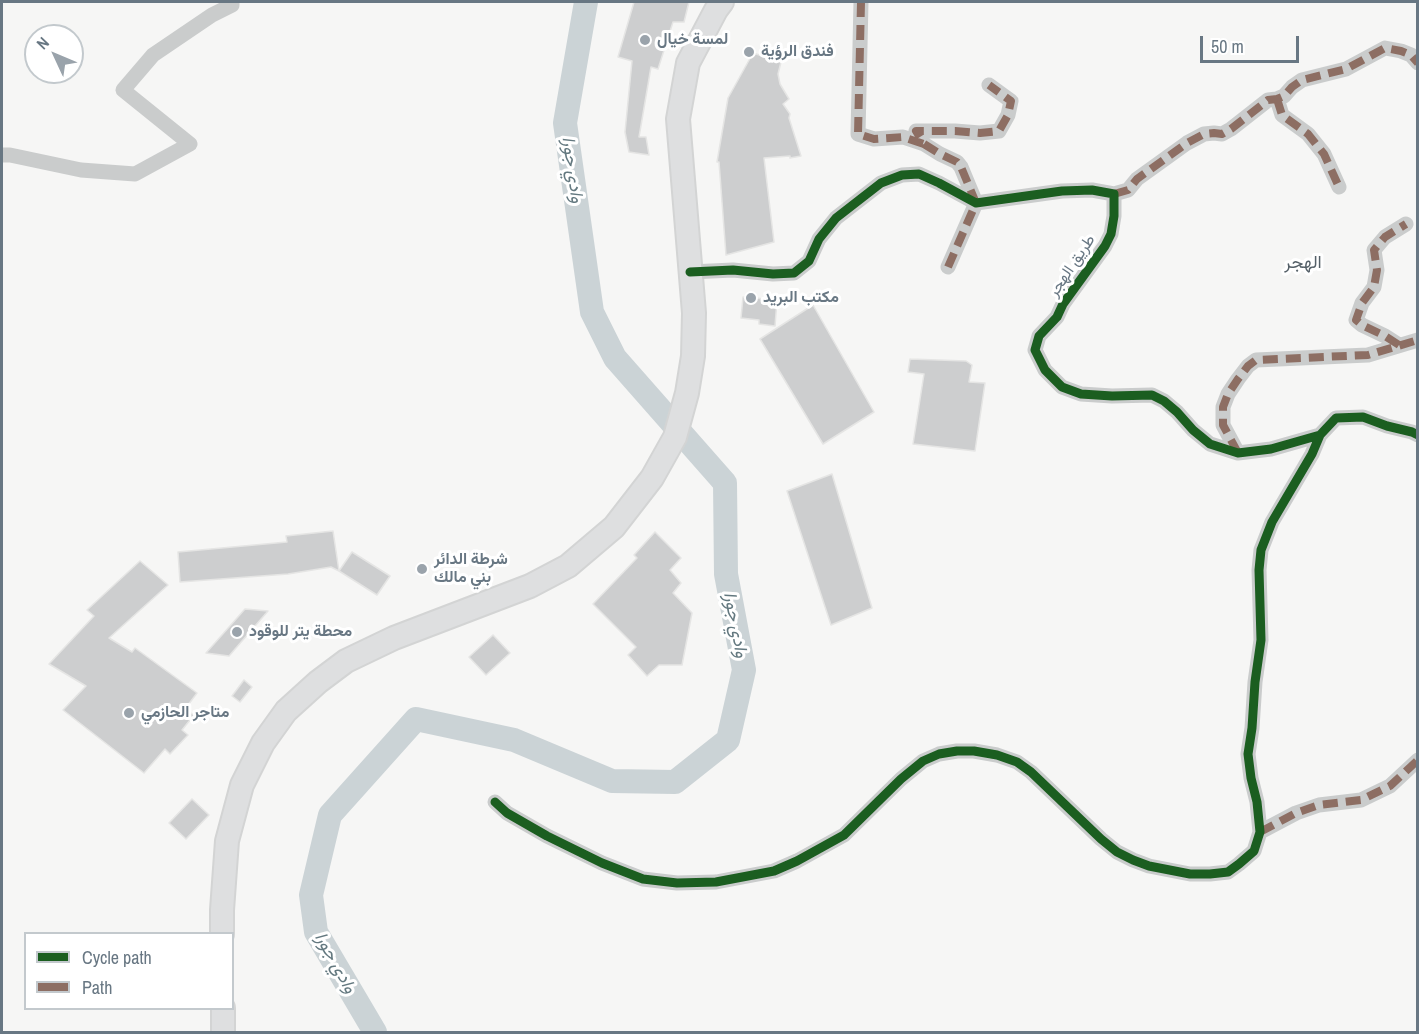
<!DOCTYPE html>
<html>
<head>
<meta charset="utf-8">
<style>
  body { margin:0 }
  #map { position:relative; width:1419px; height:1034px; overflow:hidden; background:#f6f6f5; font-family:"Archivo Narrow",sans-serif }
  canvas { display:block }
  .frame { position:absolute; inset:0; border:3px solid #687783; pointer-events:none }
  .legend { position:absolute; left:24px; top:932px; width:210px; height:78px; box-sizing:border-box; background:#fff; border:2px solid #c3c9cd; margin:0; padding:8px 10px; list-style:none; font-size:18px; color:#687783 }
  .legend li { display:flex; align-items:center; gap:12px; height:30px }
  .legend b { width:30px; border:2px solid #c3c9cd }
  .north { position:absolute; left:24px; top:24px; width:60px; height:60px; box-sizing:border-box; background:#fff; border:2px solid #c3c9cd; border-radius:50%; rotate:314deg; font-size:16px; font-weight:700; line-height:24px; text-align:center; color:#687783 }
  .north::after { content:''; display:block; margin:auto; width:21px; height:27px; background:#9aa3ab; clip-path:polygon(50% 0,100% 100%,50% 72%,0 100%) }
  .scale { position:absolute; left:1200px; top:36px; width:99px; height:27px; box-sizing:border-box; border:3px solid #687783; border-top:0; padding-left:8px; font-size:18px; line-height:21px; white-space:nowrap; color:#687783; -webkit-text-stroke:4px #fff; paint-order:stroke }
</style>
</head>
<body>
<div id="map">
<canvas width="1419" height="1034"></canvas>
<div class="frame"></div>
<ul class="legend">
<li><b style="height:8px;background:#1b5e20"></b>Cycle path</li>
<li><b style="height:8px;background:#8d6e63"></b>Path</li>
</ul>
<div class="north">N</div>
<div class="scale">50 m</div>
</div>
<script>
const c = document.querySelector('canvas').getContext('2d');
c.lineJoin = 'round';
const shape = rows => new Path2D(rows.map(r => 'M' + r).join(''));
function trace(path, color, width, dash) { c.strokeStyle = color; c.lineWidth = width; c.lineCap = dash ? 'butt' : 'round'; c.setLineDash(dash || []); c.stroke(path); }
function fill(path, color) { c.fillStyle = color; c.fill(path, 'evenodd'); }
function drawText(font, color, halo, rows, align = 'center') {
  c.font = font + ' "Archivo Narrow",Vazirmatn,sans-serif'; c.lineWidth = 6; c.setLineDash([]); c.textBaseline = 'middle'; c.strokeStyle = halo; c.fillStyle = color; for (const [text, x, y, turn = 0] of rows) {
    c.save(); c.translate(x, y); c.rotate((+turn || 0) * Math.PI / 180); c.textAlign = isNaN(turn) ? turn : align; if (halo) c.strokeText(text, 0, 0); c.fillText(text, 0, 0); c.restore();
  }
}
trace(shape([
  [375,1032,316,932,311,895,330,815,416,719,514,740,612,781,675,782,728,740,744,670,726,574,725,483,615,358,592,312,565,123,586,2]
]), '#cbd3d6', 24);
const building = shape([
  [634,2,689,2,684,22,673,22,658,69,651,67,639,137,646,137,649,155,629,152,625,132,632,61,618,57,634,2],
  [753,53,781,62,778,74,780,84,789,99,783,104,790,114,789,118,801,156,790,158,790,156,764,158,774,242,726,255,719,162,717,162,728,98,753,53],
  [743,297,777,300,775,326,759,324,759,320,741,318,743,297],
  [813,305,874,412,823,444,760,339,813,305],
  [910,359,966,361,972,365,969,382,985,383,975,451,913,444,924,374,908,372,910,359],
  [832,474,872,608,831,625,787,491,832,474],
  [333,531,339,571,331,567,288,574,180,582,178,552,287,542,286,536,333,531],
  [655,532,681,558,670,570,681,583,673,593,692,613,682,665,659,665,647,676,628,655,636,647,593,604,637,558,634,555,655,532],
  [352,552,390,576,377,595,339,571,352,552],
  [140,561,168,585,109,638,132,652,135,648,197,693,185,709,194,715,182,730,188,735,170,754,165,749,144,773,63,710,86,686,49,664,94,616,87,610,140,561],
  [245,609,268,611,229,656,206,653,245,609],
  [493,635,510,653,486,675,469,657,493,635],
  [244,680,252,687,240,702,232,696,244,680],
  [192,799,209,815,186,839,169,823,192,799]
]);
fill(building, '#cdcecf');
trace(building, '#e5e5e4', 1.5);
const primary = shape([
  [222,934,222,910,227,841,242,785,263,743,286,711,318,682,346,661,394,638,530,586,568,566,614,527,652,478,675,437,687,393,693,356,694,313,678,119,688,63,716,10,722,2],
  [223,1008,223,1032]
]);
trace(primary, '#d3d4d4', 26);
trace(shape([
  [861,2,858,134,874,139,903,137,924,144],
  [1277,99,1282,115,1308,134,1324,154,1339,187],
  [2,155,10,155,81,170,135,174,190,144,123,90,153,55,212,15,232,5,232,2],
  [1114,194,1128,190,1137,179,1187,143,1204,134,1214,133,1222,134,1231,129,1268,100,1277,99,1284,96,1292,87,1302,80,1346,69,1385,48,1401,51,1411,55,1418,63],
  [948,267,976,203,961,167,957,162,940,154,924,144,916,131,955,131,980,133,999,131,1008,115,1011,101,989,85],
  [690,272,733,270,773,274,794,273,809,261,819,239,836,218,881,183,902,175,919,174,939,183,976,203,1062,191,1092,190,1114,194,1114,216,1111,234,1105,246,1063,304,1057,317,1039,336,1035,350,1045,370,1062,387,1081,394,1112,396,1152,395,1164,401,1177,412,1193,430,1210,444,1238,453,1271,449,1320,435,1336,418,1363,417,1387,426,1412,432,1418,435],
  [1399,345,1385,336,1362,325,1356,320,1362,303,1374,287,1377,270,1374,250,1385,237,1406,224],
  [1238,453,1223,425,1223,407,1228,394,1238,379,1248,366,1256,360,1368,355,1418,340],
  [495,802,507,813,547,836,602,863,643,879,677,883,716,882,774,871,797,861,844,835,901,779,923,761,939,754,957,751,974,751,997,755,1017,762,1031,772,1101,839,1117,852,1133,860,1149,866,1190,874,1210,874,1228,872,1239,864,1254,851,1260,832,1257,802,1251,778,1248,754,1252,728,1255,682,1261,640,1259,570,1261,550,1272,522,1312,454,1320,435],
  [1260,832,1296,813,1319,805,1361,800,1390,786,1418,760]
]), '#cacccc', 15);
trace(primary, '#dedfe0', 22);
trace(shape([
  [861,2,858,134,874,139,903,137,924,144],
  [1277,99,1282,115,1308,134,1324,154,1339,187],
  [1114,194,1128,190,1137,179,1187,143,1204,134,1214,133,1222,134,1231,129,1268,100,1277,99,1284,96,1292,87,1302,80,1346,69,1385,48,1401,51,1411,55,1418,63],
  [948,267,976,203,961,167,957,162,940,154,924,144,916,131,955,131,980,133,999,131,1008,115,1011,101,989,85],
  [1399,345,1385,336,1362,325,1356,320,1362,303,1374,287,1377,270,1374,250,1385,237,1406,224],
  [1238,453,1223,425,1223,407,1228,394,1238,379,1248,366,1256,360,1368,355,1418,340],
  [1260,832,1296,813,1319,805,1361,800,1390,786,1418,760]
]), '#8d6e63', 8, [15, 8]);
trace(shape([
  [690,272,733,270,773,274,794,273,809,261,819,239,836,218,881,183,902,175,919,174,939,183,976,203,1062,191,1092,190,1114,194,1114,216,1111,234,1105,246,1063,304,1057,317,1039,336,1035,350,1045,370,1062,387,1081,394,1112,396,1152,395,1164,401,1177,412,1193,430,1210,444,1238,453,1271,449,1320,435,1336,418,1363,417,1387,426,1412,432,1418,435],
  [495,802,507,813,547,836,602,863,643,879,677,883,716,882,774,871,797,861,844,835,901,779,923,761,939,754,957,751,974,751,997,755,1017,762,1031,772,1101,839,1117,852,1133,860,1149,866,1190,874,1210,874,1228,872,1239,864,1254,851,1260,832,1257,802,1251,778,1248,754,1252,728,1255,682,1261,640,1259,570,1261,550,1272,522,1312,454,1320,435]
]), '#1b5e20', 9);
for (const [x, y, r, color] of [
  [645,40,6,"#9aa3ab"],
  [749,52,6,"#9aa3ab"],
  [751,298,6,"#9aa3ab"],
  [422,569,6,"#9aa3ab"],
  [237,632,6,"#9aa3ab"],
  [129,713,6,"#9aa3ab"]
]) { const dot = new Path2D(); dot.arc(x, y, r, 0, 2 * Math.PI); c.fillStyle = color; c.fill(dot); trace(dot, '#fff', 2); }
drawText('bold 16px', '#687783', '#fff', [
  ["لمسة خيال",657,40],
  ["فندق الرؤية",761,52],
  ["مكتب البريد",763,298],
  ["شرطة الدائر",434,560],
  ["بني مالك",434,578],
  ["محطة يتر للوقود",249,632],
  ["متاجر الحازمي",141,713]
], 'left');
drawText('16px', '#687783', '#fff', [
  ["طريق الهجر",1072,266,-56]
]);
drawText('italic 18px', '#63787f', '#fff', [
  ["وادي جورا",572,170,82],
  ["وادي جورا",735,625,79],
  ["وادي جورا",335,963,61]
]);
drawText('18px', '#556068', '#fff', [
  ["الهجر",1303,263]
]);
</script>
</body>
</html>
